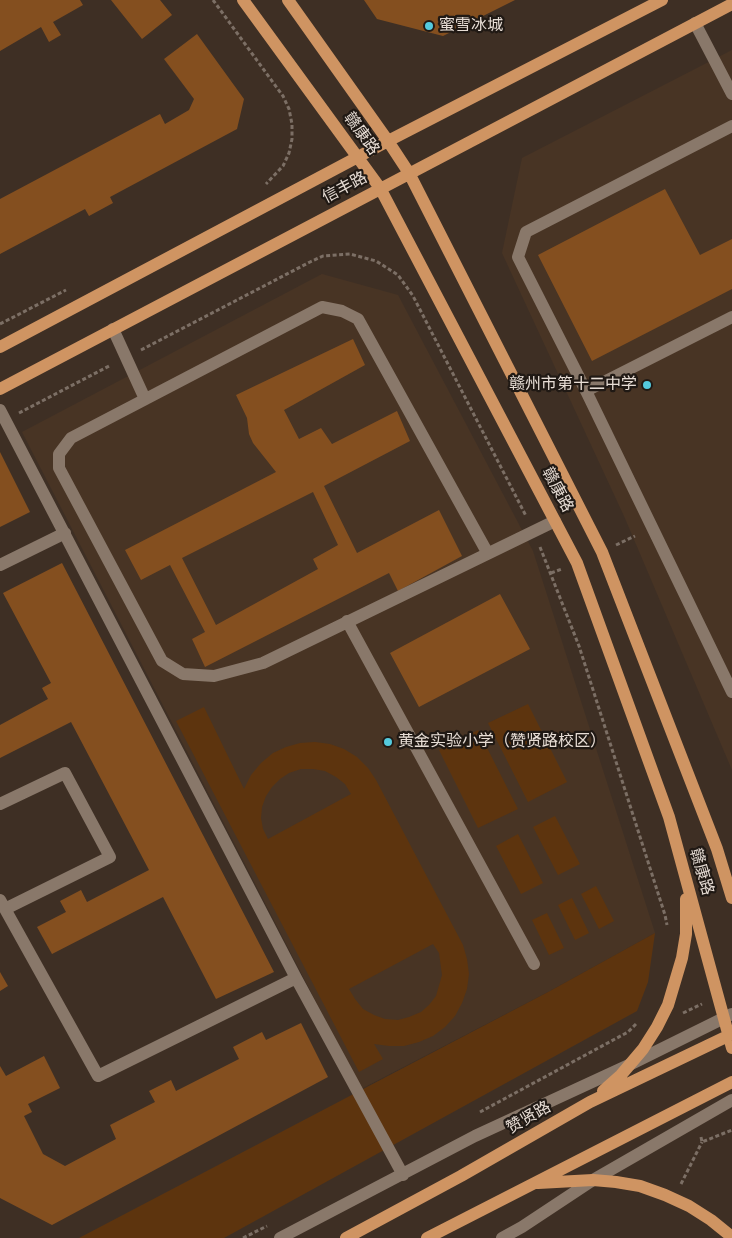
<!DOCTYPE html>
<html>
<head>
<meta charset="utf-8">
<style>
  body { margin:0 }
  canvas { display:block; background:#3e2f24 }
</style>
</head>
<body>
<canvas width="732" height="1238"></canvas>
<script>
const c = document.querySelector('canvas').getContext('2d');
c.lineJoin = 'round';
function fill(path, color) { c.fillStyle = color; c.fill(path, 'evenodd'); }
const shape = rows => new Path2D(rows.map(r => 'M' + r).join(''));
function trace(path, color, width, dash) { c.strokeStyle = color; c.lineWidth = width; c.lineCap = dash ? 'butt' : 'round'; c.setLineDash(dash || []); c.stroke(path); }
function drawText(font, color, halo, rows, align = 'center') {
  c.font = font + ' "Varela Round","Noto Sans SC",sans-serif'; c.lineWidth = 4.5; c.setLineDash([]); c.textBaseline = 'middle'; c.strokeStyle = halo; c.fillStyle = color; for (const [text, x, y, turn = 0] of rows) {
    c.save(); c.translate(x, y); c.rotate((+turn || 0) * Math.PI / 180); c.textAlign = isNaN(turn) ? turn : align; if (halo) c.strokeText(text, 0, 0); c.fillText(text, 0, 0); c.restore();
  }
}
fill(shape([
  [732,50,732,770,624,516,502,253,522,158],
  [322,274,398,295,533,551,655,933,550,991,361,1089,22,432]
]), '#483424');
fill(shape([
  [528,704,567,782,528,802,488,723],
  [204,707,244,789,251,775,261,763,273,753,286,747,300,743,315,742,330,744,344,749,357,757,368,768,376,780,463,945,467,959,469,974,467,989,462,1003,455,1016,445,1027,433,1036,419,1042,404,1046,389,1046,374,1044,383,1059,359,1072,176,721],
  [301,769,313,769,325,771,336,777,345,784,351,794,268,839,263,829,261,818,262,807,266,796,272,787,280,779,289,773],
  [433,944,439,953,442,975,436,996,429,1005,421,1012,409,1017,398,1020,385,1019,374,1015,363,1009,355,999,349,989],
  [478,730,518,809,478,828,439,750],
  [555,816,580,864,558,875,533,827],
  [518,834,543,883,521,894,496,846],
  [596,886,614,921,599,929,581,894],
  [572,898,589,933,575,940,558,905],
  [547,913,564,948,549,955,532,920],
  [655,933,648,982,637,1011,224,1238,79,1238,550,991]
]), '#5d340e');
fill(shape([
  [0,0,80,0,83,5,53,22,61,35,49,42,41,27,0,51],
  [111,0,160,0,172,15,142,39],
  [364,0,515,0,443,36,377,19],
  [197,34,244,99,237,129,110,197,113,203,89,216,85,209,0,254,0,199,160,114,165,124,189,110,194,99,164,59],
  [665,189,700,255,732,239,732,289,592,361,538,255],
  [353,339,365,365,284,410,299,439,321,428,332,444,397,411,410,441,324,486,357,553,439,510,462,556,398,591,389,573,205,667,192,639,205,632,170,565,141,580,125,550,276,472,253,443,249,434,247,418,236,395],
  [313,492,338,545,313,559,318,569,216,625,182,558],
  [0,452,30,512,0,527],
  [62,563,274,972,216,999,163,897,52,954,37,927,66,912,60,901,81,890,87,902,149,870,71,722,0,758,0,725,48,699,42,688,51,683,3,593],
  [500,594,530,649,419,707,390,653],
  [0,972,8,986,0,991],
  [301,1023,328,1077,52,1225,0,1198,0,1066,6,1076,44,1056,60,1088,28,1104,32,1112,24,1116,43,1154,65,1166,116,1139,110,1125,155,1102,149,1091,171,1080,176,1091,239,1059,233,1047,262,1032,266,1040]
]), '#844f1f');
trace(shape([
  [213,0,283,96,289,109,292,124,292,139,289,153,283,166,266,184],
  [0,324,66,290],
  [141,350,310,262,323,256,350,254,376,261,398,275,413,296,526,516],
  [19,413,111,365],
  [616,545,635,536],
  [540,547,579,646,665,915,667,925],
  [551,573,562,569],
  [683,1013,702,1004],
  [480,1112,628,1032,637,1023],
  [701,1137,702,1142,732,1130],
  [681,1184,702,1142],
  [243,1238,267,1226]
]), '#7c6f65', 3, [4, 2.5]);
trace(shape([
  [695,23,732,94],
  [732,126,526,232,518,257,586,391,732,317],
  [113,329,145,399],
  [586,391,732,692],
  [0,410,296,978,403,1175],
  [487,552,358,319,342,311,322,307,71,438,59,454,59,468,162,661,183,674,214,676,263,663,555,521],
  [0,565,65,533],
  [347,621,534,964],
  [0,804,65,773,110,857,5,909],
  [0,900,98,1076,296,978],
  [280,1238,475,1136,631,1064,732,1014],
  [502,1238,522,1227,593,1180,732,1100]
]), '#89786a', 12);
trace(shape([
  [243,0,380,188,577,563,669,817,732,1048],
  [288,0,388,141,409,173,602,552,717,849,732,898],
  [0,347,388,141,662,0],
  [0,389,732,4],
  [603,1091,621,1075,643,1049,657,1027,668,1005,682,958,686,934,686,899],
  [538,1183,593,1180,616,1182,640,1186,665,1195,689,1206,711,1220,732,1237],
  [346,1238,461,1176,590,1102,732,1034],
  [427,1238,732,1082]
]), '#cf9462', 12);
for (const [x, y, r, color] of [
  [429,26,5,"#54cadd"],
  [647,385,5,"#54cadd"],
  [388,742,5,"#54cadd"]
]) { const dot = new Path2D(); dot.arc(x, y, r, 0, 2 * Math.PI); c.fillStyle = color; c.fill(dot); trace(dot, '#201914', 2); }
drawText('16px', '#e7ddd5', '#201914', [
  ["蜜雪冰城",439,26],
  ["赣州市第十二中学",637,385,"right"],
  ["黄金实验小学（赞贤路校区）",398,742]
], 'left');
drawText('16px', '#e7ddd5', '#201914', [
  ["赣康路",361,134,54],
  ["信丰路",345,188,-28],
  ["赣康路",557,490,62],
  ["赣康路",701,872,74],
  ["赞贤路",529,1118,-30]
]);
</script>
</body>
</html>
